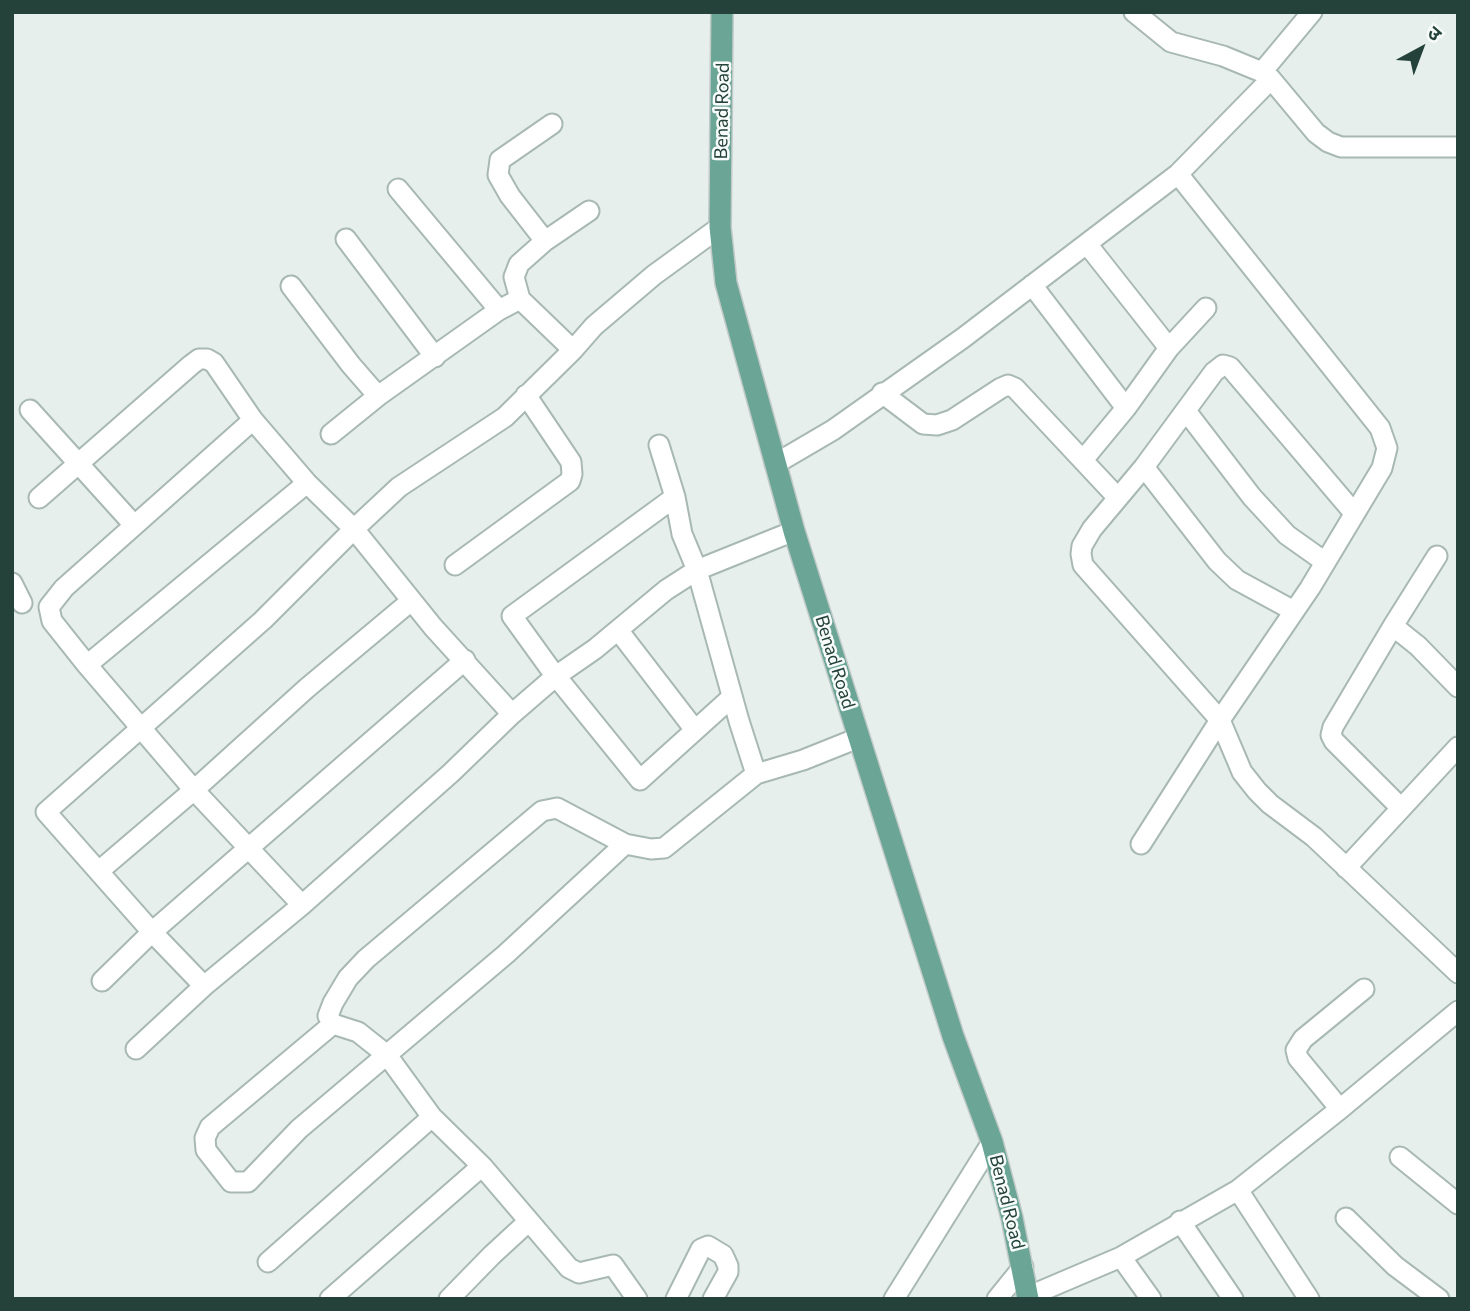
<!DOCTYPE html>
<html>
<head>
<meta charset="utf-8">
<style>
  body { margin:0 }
  #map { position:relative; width:1470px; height:1311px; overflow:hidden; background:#e6efeb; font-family:Commissioner,"Noto Sans Devanagari",sans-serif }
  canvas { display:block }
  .frame { position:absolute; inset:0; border:14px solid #24423a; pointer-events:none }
  .north { position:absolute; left:1386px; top:14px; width:70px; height:70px; -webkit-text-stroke:5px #f7fbf9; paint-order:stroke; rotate:41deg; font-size:19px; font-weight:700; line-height:28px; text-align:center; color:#24423a }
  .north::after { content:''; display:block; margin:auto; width:24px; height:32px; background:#24423a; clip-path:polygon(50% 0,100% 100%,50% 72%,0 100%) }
</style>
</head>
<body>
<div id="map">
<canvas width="1470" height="1311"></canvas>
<div class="frame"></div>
<div class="north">उ</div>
</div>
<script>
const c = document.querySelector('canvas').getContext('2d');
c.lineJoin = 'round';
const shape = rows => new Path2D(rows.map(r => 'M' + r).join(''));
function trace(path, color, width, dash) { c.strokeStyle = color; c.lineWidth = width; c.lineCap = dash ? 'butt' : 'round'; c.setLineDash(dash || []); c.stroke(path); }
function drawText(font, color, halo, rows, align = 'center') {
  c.font = font + ' Commissioner,sans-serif'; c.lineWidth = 5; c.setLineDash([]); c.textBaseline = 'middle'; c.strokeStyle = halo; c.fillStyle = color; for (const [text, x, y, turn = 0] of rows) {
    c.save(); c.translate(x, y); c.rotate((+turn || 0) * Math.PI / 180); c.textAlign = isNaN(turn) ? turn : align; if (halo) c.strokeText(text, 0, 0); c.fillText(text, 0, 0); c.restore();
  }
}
const minor = shape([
  [1134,12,1171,42,1223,56,1262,72,1271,79,1316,133,1328,142,1341,147,1458,147],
  [1262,72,1312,12],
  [398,189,499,310],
  [346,239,435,357],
  [545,241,510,196,498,175,500,160,552,124],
  [1087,244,1169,348],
  [1032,285,1126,408],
  [291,286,351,365,378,396],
  [520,299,514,277,519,264,545,241,589,211],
  [882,393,923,424,937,425,952,420,1001,388,1008,385,1015,388,1118,498],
  [30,410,134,525],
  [1186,411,1252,497,1287,535,1325,562],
  [253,420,64,588,49,607,52,621,87,665,194,790,302,905],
  [331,434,378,396,499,310,520,299,573,350,594,326,654,275,720,227],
  [659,445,675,497,682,534,697,570,794,531],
  [1083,460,1126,408,1169,348,1206,308],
  [775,464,833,430,963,338,1178,174,1271,79],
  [1144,467,1217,561,1237,580,1294,611],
  [675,497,512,616,551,670,640,780,732,697],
  [39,498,191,365,199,359,207,359,214,363,253,420,307,483,354,529,263,620,46,812,152,932,204,986,302,905,451,773,512,714,556,676,595,649,666,590,697,570,739,721,756,774,803,760,858,738],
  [1354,513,1230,367,1223,365,1214,372,1144,467,1092,529,1082,546,1081,554,1083,565,1220,720,1242,772,1257,791,1270,804,1314,837,1458,973],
  [455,565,570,481,572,474,571,462,526,395],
  [12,583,22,603],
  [1393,626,1418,646,1458,687],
  [618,630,695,730],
  [87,665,307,483],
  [512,714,433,627,354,529,399,487,505,417,573,350],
  [1401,808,1334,741,1331,735,1333,727,1393,626,1437,556],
  [1141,844,1220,720,1310,588,1382,468,1387,448,1380,428,1178,174],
  [1346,868,1458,747],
  [99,871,194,790,307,688,411,601],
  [102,981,152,932,465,660],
  [333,1024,210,1127,205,1138,206,1150,231,1182,248,1182,299,1129,506,954,625,844,651,849,664,848,756,774],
  [136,1049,204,986],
  [1340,1109,1298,1058,1296,1050,1303,1039,1364,989],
  [1400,1157,1458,1204],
  [1238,1190,1309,1299],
  [1346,1218,1395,1266,1439,1299],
  [529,1221,569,1268,579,1273,613,1265,637,1299],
  [1180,1221,1233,1299],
  [1121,1257,1151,1299],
  [268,1262,432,1117],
  [1027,1297,1121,1257,1238,1190,1340,1109,1458,1011],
  [330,1299,482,1166],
  [449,1299,492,1255,529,1221,482,1166,432,1117,387,1055,358,1032,333,1024,328,1016,333,1003,348,978,366,959,542,811,557,808,625,844],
  [676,1299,701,1249,708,1246,723,1255,728,1266,728,1272,713,1299],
  [894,1299,992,1142],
  [997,1299,1023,1267]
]);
const major = shape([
  [722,12,720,227,726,283,794,531,953,1036,992,1142,1012,1218,1028,1299]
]);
trace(minor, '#a8b8b2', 23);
trace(major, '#c2cac8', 24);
trace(minor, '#fff', 19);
trace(major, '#6aa596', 21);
drawText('18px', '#24423a', '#f7fbf9', [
  ["Benad Road",722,111,-89],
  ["Benad Road",835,662,73],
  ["Benad Road",1007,1202,76]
]);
</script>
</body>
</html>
